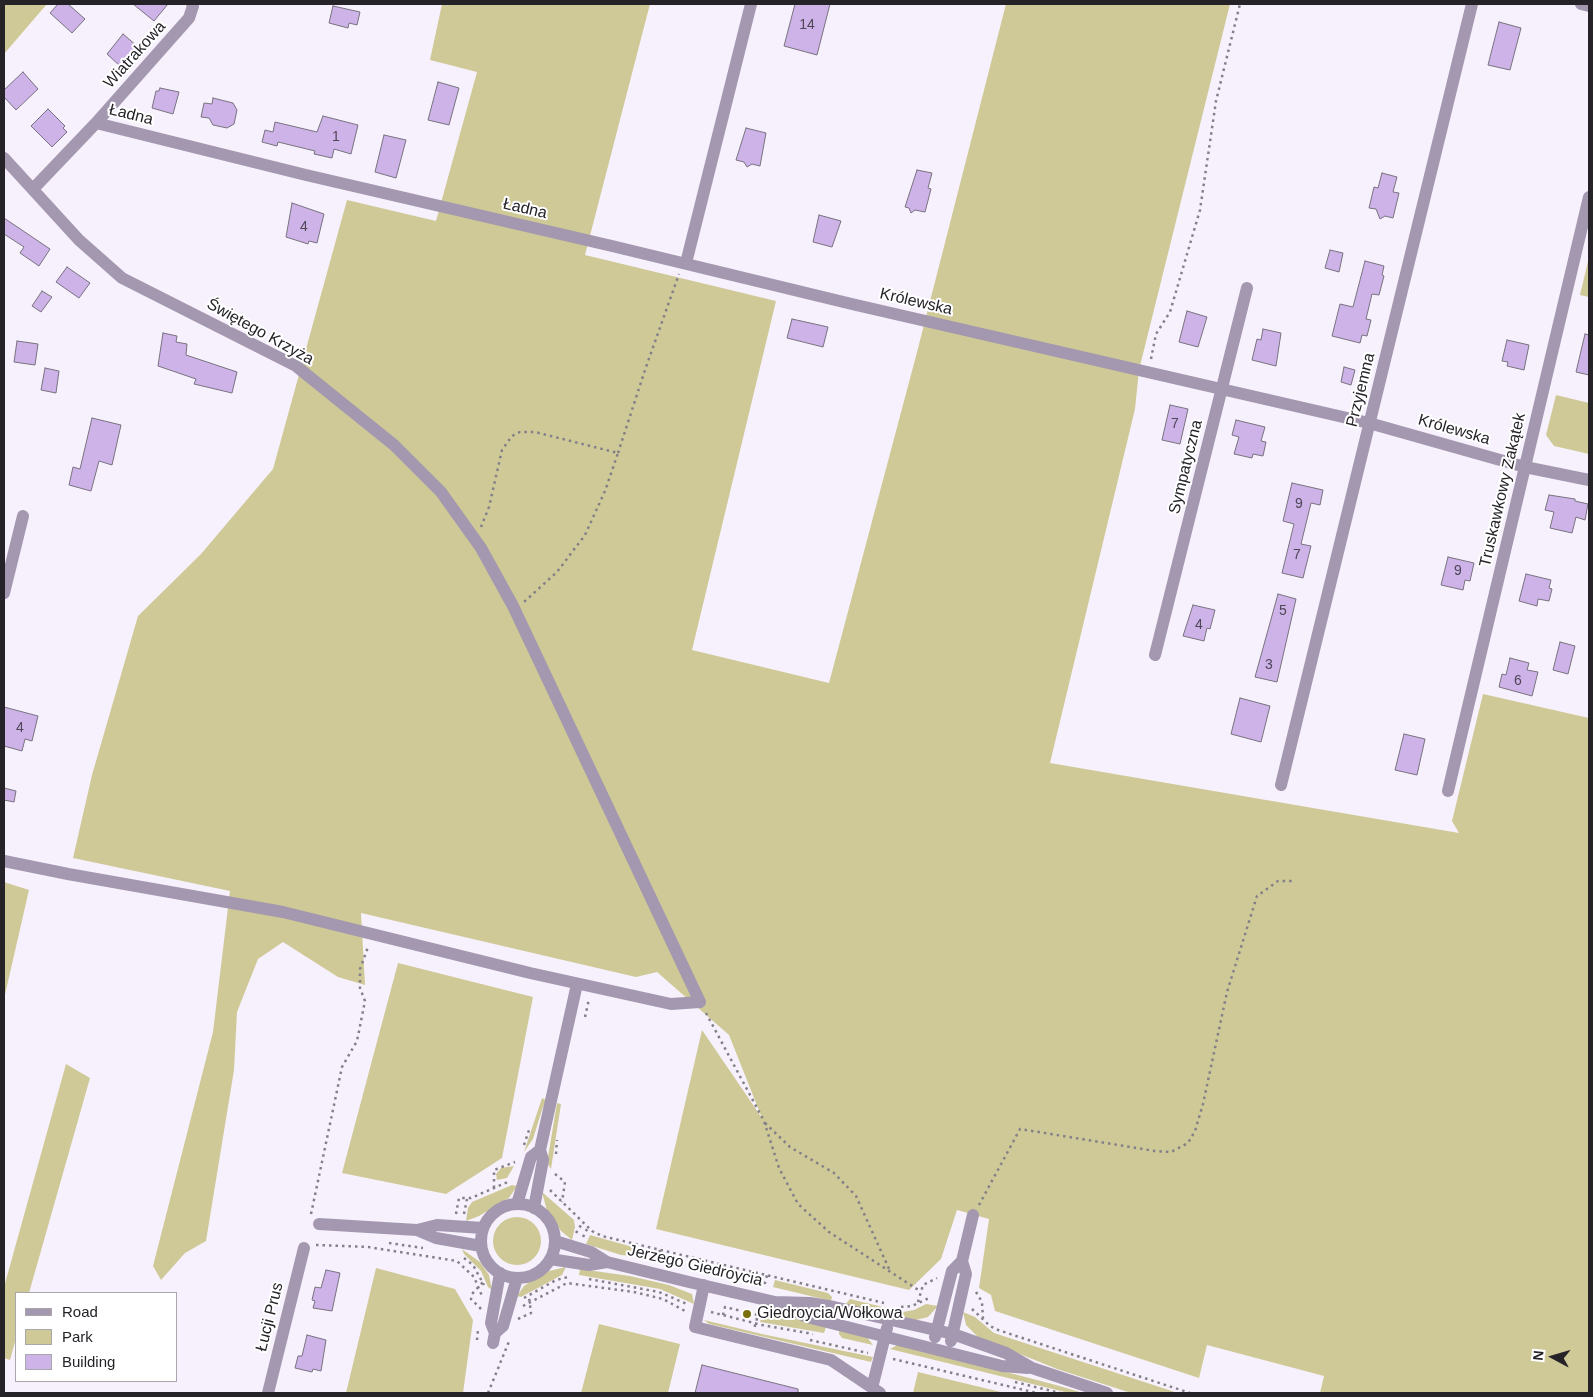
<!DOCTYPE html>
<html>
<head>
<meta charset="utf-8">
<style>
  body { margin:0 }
  #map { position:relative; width:1593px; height:1397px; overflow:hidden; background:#f7f1fd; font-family:Helvetica,sans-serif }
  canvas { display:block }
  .frame { position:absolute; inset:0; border:5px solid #252228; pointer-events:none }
  .legend { position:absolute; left:15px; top:1292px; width:162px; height:90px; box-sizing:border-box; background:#fff; border:1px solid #a8a7a9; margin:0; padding:6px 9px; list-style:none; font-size:15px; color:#252228 }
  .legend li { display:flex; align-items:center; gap:10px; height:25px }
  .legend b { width:25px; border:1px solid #a8a7a9 }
  .north { position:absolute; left:1528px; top:1332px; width:50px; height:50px; -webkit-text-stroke:4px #fff; paint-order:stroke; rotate:276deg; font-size:14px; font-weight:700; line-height:20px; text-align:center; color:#252228 }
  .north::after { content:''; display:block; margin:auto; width:18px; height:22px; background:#252228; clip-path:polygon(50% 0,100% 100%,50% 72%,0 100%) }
</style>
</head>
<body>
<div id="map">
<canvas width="1593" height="1397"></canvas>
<div class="frame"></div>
<ul class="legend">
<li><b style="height:6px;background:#a398af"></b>Road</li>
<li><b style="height:14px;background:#cfc997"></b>Park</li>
<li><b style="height:14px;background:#cdb3e7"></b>Building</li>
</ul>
<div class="north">N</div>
</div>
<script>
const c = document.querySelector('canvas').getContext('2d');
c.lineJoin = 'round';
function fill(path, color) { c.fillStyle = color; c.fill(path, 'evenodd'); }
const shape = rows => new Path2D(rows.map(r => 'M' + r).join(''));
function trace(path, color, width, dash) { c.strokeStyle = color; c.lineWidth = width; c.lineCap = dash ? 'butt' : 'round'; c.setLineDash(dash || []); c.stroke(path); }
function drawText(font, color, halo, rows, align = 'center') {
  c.font = font + ' Helvetica,sans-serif'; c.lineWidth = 4; c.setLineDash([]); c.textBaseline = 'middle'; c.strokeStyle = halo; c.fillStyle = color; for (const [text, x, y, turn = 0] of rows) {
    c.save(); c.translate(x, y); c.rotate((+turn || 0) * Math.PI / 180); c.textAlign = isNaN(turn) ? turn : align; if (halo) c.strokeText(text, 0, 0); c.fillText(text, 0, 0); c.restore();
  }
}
fill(shape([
  [4,4,47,4,4,54],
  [442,4,650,4,585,255,776,301,692,650,829,683,916,356,1006,4,1230,4,1139,370,1135,409,1050,763,1459,833,1452,821,1483,694,1589,718,1589,1393,1320,1393,1324,1376,1207,1345,1199,1378,995,1311,991,1295,979,1288,989,1219,957,1210,941,1259,909,1290,656,1229,702,1030,762,1118,729,1035,657,972,636,977,361,913,365,985,338,977,283,942,258,959,237,1012,234,1070,206,1241,185,1253,161,1280,153,1266,213,1032,230,891,73,858,92,775,138,616,201,554,273,469,347,200,436,221,477,72,430,60],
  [1589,257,1589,297,1580,295],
  [1556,395,1589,403,1589,454,1554,446,1546,435],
  [4,882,29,890,4,999],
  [398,963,533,997,502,1158,446,1194,342,1173],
  [66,1064,90,1078,29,1293,16,1293,16,1338,10,1360,4,1358,4,1287],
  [542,1098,546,1100,542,1110,533,1139,524,1152],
  [557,1103,561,1104,551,1169,547,1163],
  [514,1166,507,1178,497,1180,496,1174,501,1168],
  [512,1185,517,1186,509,1198,479,1216,466,1221,468,1208,472,1202],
  [542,1192,574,1220,575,1227,572,1240,561,1231,547,1211],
  '493 1241a24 24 0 1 1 48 0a24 24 0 1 1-48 0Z',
  [590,1235,647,1251,645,1257,621,1255,586,1244],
  [462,1249,480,1262,489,1275,492,1290,488,1287,481,1271,464,1254],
  [566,1267,562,1275,521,1297,517,1296,524,1286,531,1281,549,1271],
  [376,1268,455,1289,473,1320,463,1393,346,1393],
  [580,1269,630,1276,669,1285,692,1294,694,1304,660,1289,579,1275],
  [775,1280,828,1293,832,1297,831,1301,773,1287],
  [850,1299,903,1312,914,1310,926,1304,938,1306,928,1317,916,1320,845,1305],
  [963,1312,975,1317,994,1333,1178,1393,1131,1393,1057,1369,978,1337,966,1325],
  [762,1315,796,1319,826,1327,824,1333,760,1322],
  [704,1320,762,1334,873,1357,871,1362,709,1324],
  [599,1324,680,1344,668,1393,581,1393],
  [839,1330,867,1337,873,1345,842,1338,839,1334],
  [899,1344,1056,1385,1083,1393,1069,1393,890,1349],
  [918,1372,1005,1393,913,1393]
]), '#cfc997');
const building = shape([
  [58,4,68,4,85,19,72,33,50,13,58,4],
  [133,4,168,4,154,21,133,4],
  [795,4,830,4,817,55,784,46,795,4],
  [333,6,360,12,357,25,349,23,348,28,329,23,333,6],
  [1499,22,1521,28,1510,70,1488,65,1499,22],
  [123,34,137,46,120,66,107,54,123,34],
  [23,72,38,89,16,110,4,97,4,90,23,72],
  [438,82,459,88,449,125,428,120,438,82],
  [160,88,179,92,173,114,152,108,156,91,159,91,160,88],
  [213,98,233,103,237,110,234,124,227,128,213,125,209,118,201,117,204,103,212,104,213,98],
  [48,109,65,126,63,128,67,132,52,147,31,126,48,109],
  [323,116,358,125,351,154,334,149,332,158,314,154,315,151,278,142,277,146,262,142,265,130,273,132,275,122,317,132,323,116],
  [746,128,766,133,760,166,752,164,747,167,744,162,736,160,746,128],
  [384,135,406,140,396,178,375,172,384,135],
  [917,170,932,173,928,188,931,189,925,212,915,210,911,213,909,208,905,207,917,170],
  [1382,173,1397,177,1393,192,1399,193,1393,218,1385,216,1380,219,1376,209,1369,208,1374,187,1378,188,1382,173],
  [292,203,324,214,317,243,309,241,308,244,286,237,292,203],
  [819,215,841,221,832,247,813,242,819,215],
  [4,218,50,249,39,266,20,253,24,247,4,234,4,218],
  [1330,250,1343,253,1339,272,1325,268,1330,250],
  [1365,261,1384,266,1382,275,1384,276,1379,295,1372,294,1366,319,1371,320,1367,336,1362,335,1360,343,1332,336,1340,304,1353,307,1365,261],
  [67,267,90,283,79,298,56,282,67,267],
  [42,291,52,297,41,312,32,306,42,291],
  [1187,311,1207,317,1198,347,1179,342,1187,311],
  [792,319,828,327,823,347,787,338,792,319],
  [1263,329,1281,333,1276,366,1252,360,1257,339,1261,340,1263,329],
  [163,333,177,336,176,342,187,344,186,355,237,372,232,393,194,384,196,379,158,366,163,333],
  [1585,334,1589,335,1589,375,1576,372,1585,334],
  [1507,340,1529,345,1524,370,1507,366,1508,362,1502,361,1507,340],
  [17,341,38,344,35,365,14,362,17,341],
  [1344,367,1355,370,1351,385,1341,382,1344,367],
  [45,368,59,371,56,393,41,390,45,368],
  [1170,405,1188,409,1180,444,1162,440,1170,405],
  [92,418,121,425,112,465,99,461,91,491,69,485,73,467,80,469,92,418],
  [1236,420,1265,427,1261,441,1266,442,1263,456,1253,454,1252,458,1234,454,1239,437,1232,435,1236,420],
  [1292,483,1323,490,1320,505,1311,503,1301,544,1311,546,1303,578,1282,573,1294,524,1283,521,1292,483],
  [1549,495,1575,499,1575,501,1588,504,1585,520,1576,517,1572,533,1550,528,1554,512,1545,510,1549,495],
  [1448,557,1474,563,1470,581,1465,580,1463,590,1441,585,1448,557],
  [1526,574,1551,580,1549,588,1552,589,1549,601,1538,599,1537,606,1519,601,1526,574],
  [1278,594,1296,599,1277,682,1255,677,1278,594],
  [1193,605,1215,610,1210,629,1207,628,1204,641,1183,636,1193,605],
  [1560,642,1575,646,1568,674,1553,670,1560,642],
  [1510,658,1529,663,1527,670,1538,672,1532,696,1499,687,1502,674,1506,675,1510,658],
  [1240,698,1270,706,1261,742,1231,734,1240,698],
  [4,707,38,716,32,741,25,739,22,751,4,746,4,707],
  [1404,734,1425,739,1417,775,1395,770,1404,734],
  [4,788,16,791,14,802,4,800,4,788],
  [326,1270,340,1273,332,1311,313,1308,315,1301,312,1300,315,1287,321,1288,326,1270],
  [307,1335,326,1340,321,1371,313,1369,312,1372,295,1368,298,1356,302,1356,307,1335],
  [702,1365,798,1389,798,1393,695,1393,702,1365]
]);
fill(building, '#cdb3e7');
trace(building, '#78727f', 1);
trace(shape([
  [1151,359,1156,334,1170,312,1200,210,1216,101,1240,4],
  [618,453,646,367,679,274],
  [481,527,489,507,502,450,512,436,520,432,535,432,618,453,605,491,585,535,557,572,524,602],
  [706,1013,764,1121,779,1168,798,1204,829,1232,920,1291],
  [585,1017,589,999],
  [765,1123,790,1147,834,1173,856,1196,890,1271],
  [524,1145,530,1127],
  [556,1154,557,1140],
  [555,1174,565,1182,562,1202],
  [494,1188,494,1170,515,1162],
  [550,1190,592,1231,602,1236,884,1303],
  [979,1205,1020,1129,1155,1151,1171,1152,1188,1143,1195,1131,1203,1104,1227,992,1257,896,1278,881,1293,881],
  [311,1214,342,1067,357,1041,365,1001,360,988,360,969,368,947],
  [456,1214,459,1198,471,1198,510,1181],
  [464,1214,467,1199],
  [576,1233,583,1222],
  [583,1237,588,1227],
  [389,1243,423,1248],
  [316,1245,368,1247,457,1261,474,1277,482,1296],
  [660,1250,658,1258,746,1280,765,1283,767,1275],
  [464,1258,473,1265,484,1285],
  [589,1279,659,1292,687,1304],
  [976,1292,982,1302,983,1319],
  [524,1298,556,1280,568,1277],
  [918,1302,923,1285,937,1278],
  [523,1306,567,1283,634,1292,663,1299,685,1311],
  [901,1307,912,1306,931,1297],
  [481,1309,471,1299,472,1294,483,1282],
  [972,1309,990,1326,998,1330,1190,1393],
  [711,1312,762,1325,813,1334],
  [723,1315,725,1307,758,1315,754,1329],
  [518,1319,531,1313,529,1297],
  [477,1340,478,1330],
  [810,1340,868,1353],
  [893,1359,1037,1393],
  [1015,1382,1060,1393],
  [488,1393,510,1339]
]), '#848088', 2.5, [2.5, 4]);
trace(shape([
  [1581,4,1589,6],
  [96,123,306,175,612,246,856,305,1369,423,1525,467,1589,480],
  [4,158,79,240,122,278,296,366,394,445,441,492,481,548,513,606,700,1002,671,1004,530,973,283,912,68,874,4,861],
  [33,189,96,123,189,18,193,6,192,4],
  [686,263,751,4],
  [4,593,23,516],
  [1155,655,1247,288],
  [1281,785,1472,4],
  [1448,791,1589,197],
  [517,1204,531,1157,540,1150],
  '481 1241a37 37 0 1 1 74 0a37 37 0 1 1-74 0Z',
  [534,1208,543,1160,540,1150,577,984],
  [319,1224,417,1230,436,1238,481,1246],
  [417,1230,437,1225,483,1228],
  [555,1241,591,1252,607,1262,689,1282,775,1302,810,1303,834,1307,953,1334,1006,1353,1032,1368,1107,1393],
  [550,1259,589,1265,607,1262],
  [704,1285,695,1327,831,1360,880,1393],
  [782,1305,807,1317,831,1323,1002,1366,1028,1368],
  [495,1333,491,1323,500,1273],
  [935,1337,952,1271,962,1261],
  [951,1341,966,1274,962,1261,973,1215],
  [493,1343,495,1333,503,1326,517,1278],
  [872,1388,887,1328],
  [268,1393,304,1248]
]), '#a398af', 12);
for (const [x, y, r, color] of [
  [747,1314,5,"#796f0d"]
]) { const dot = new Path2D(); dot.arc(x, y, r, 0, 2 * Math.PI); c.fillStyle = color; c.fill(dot); trace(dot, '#fff', 2); }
drawText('14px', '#4f4658', null, [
  ["14",807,25],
  ["1",336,137],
  ["4",304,227],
  ["7",1175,424],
  ["9",1299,504],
  ["7",1297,555],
  ["9",1458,571],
  ["5",1283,611],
  ["4",1199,625],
  ["3",1269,665],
  ["6",1518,681],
  ["4",20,728]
]);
drawText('16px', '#252228', '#fff', [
  ["Wiatrakowa",135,55,-48],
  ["Ładna",131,115,14],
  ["Ładna",525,209,13],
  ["Królewska",916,302,13],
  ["Świętego Krzyża",260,332,29],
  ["Przyjemna",1361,390,-76],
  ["Królewska",1454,430,16],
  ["Sympatyczna",1186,467,-76],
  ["Truskawkowy Zakątek",1503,490,-77],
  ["Jerzego Giedroycia",695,1266,13],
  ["Łucji Prus",270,1317,-76]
]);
drawText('16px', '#252228', '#fff', [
  ["Giedroycia/Wołkowa",757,1314]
], 'left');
</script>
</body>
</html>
